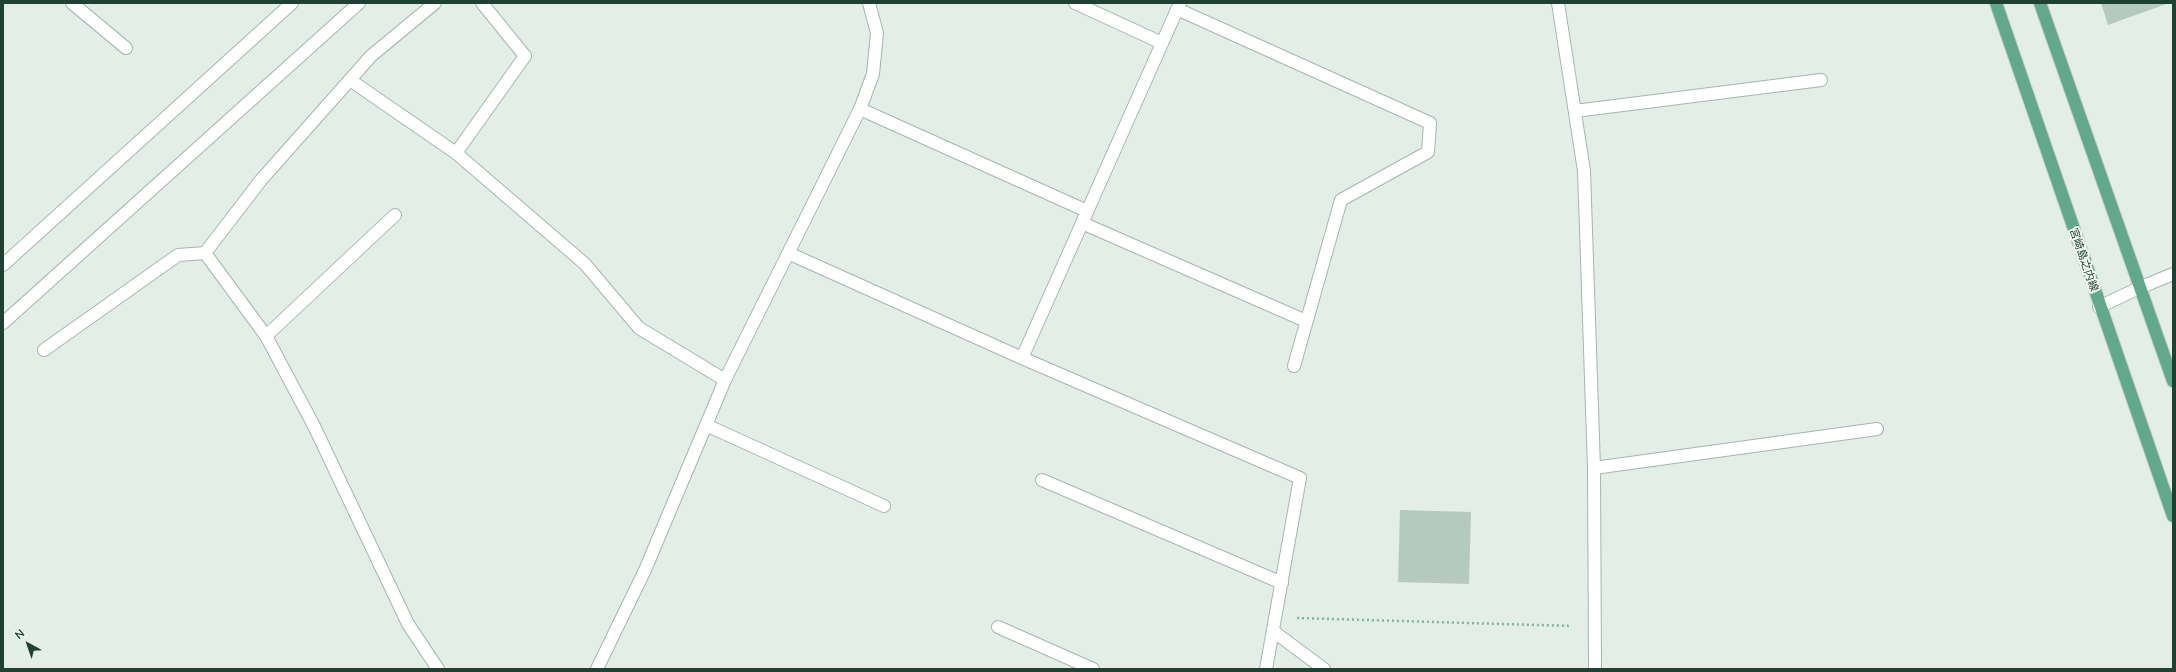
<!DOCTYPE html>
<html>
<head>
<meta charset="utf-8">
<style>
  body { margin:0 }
  #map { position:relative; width:2176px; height:672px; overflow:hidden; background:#e2eee7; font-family:"Nunito Sans",sans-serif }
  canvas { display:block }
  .frame { position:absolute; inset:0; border:4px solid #1f4134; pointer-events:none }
  .north { position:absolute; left:8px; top:624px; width:40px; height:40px; -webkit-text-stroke:3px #f3faf5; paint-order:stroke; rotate:320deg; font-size:11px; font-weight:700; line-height:16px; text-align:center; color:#1f4134 }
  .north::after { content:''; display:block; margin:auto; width:14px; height:18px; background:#1f4134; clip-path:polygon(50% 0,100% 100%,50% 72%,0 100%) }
</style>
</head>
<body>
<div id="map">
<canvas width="2176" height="672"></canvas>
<div class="frame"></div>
<div class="north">N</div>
</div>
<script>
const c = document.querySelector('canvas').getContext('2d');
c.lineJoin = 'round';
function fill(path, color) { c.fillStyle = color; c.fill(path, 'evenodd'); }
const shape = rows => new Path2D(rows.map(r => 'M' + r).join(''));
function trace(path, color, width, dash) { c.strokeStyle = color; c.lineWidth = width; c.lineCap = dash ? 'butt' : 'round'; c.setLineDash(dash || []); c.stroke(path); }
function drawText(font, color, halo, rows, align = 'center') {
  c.font = font + ' "Nunito Sans","Noto Sans JP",sans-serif'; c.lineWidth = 4; c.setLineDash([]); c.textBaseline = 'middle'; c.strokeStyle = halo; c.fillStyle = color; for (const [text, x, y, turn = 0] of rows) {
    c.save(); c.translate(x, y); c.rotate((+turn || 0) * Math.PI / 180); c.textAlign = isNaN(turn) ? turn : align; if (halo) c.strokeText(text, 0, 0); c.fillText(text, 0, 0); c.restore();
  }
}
fill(shape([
  [2101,3,2169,3,2108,25],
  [1400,510,1471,512,1469,584,1398,582]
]), '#b6c9bf');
const minor = shape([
  [72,3,126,48],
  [1075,3,1162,43],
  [1558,3,1584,171,1594,468,1595,669],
  [1177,9,1430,123,1428,152,1341,200,1294,366],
  [350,80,456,153,585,264,639,328,725,380],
  [860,109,1087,211],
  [1575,111,1821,80],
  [456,153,525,56,482,3],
  [1082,223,1306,321],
  [205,253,261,180,371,56,435,3],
  [788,253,1022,358,1300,478,1266,669],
  [266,336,395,215],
  [44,350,178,255,205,253,266,336,314,426,408,624,438,669],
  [1022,358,1180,3],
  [706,425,884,506],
  [1594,468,1877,429],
  [1042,480,1282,583],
  [998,627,1093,669],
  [1273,631,1324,669],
  [597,669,645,570,725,380,860,109,873,74,877,33,869,3]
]);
const tertiary = shape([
  [3,265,292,3],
  [2099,307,2139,288,2173,274],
  [3,323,359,3]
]);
const primary = shape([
  [1996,3,2173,516],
  [2040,3,2173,381]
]);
trace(minor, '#a4b7ae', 14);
trace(tertiary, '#a4b7ae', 14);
trace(primary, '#c0cac6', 14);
trace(shape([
  [1297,618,1572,626]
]), '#7eb59d', 2.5, [2, 3]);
trace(minor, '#fff', 12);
trace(tertiary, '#fff', 12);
trace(primary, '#61a88d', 12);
drawText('11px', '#1f4134', '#f3faf5', [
  ["宮崎島之内線",2083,260,71]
]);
</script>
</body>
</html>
